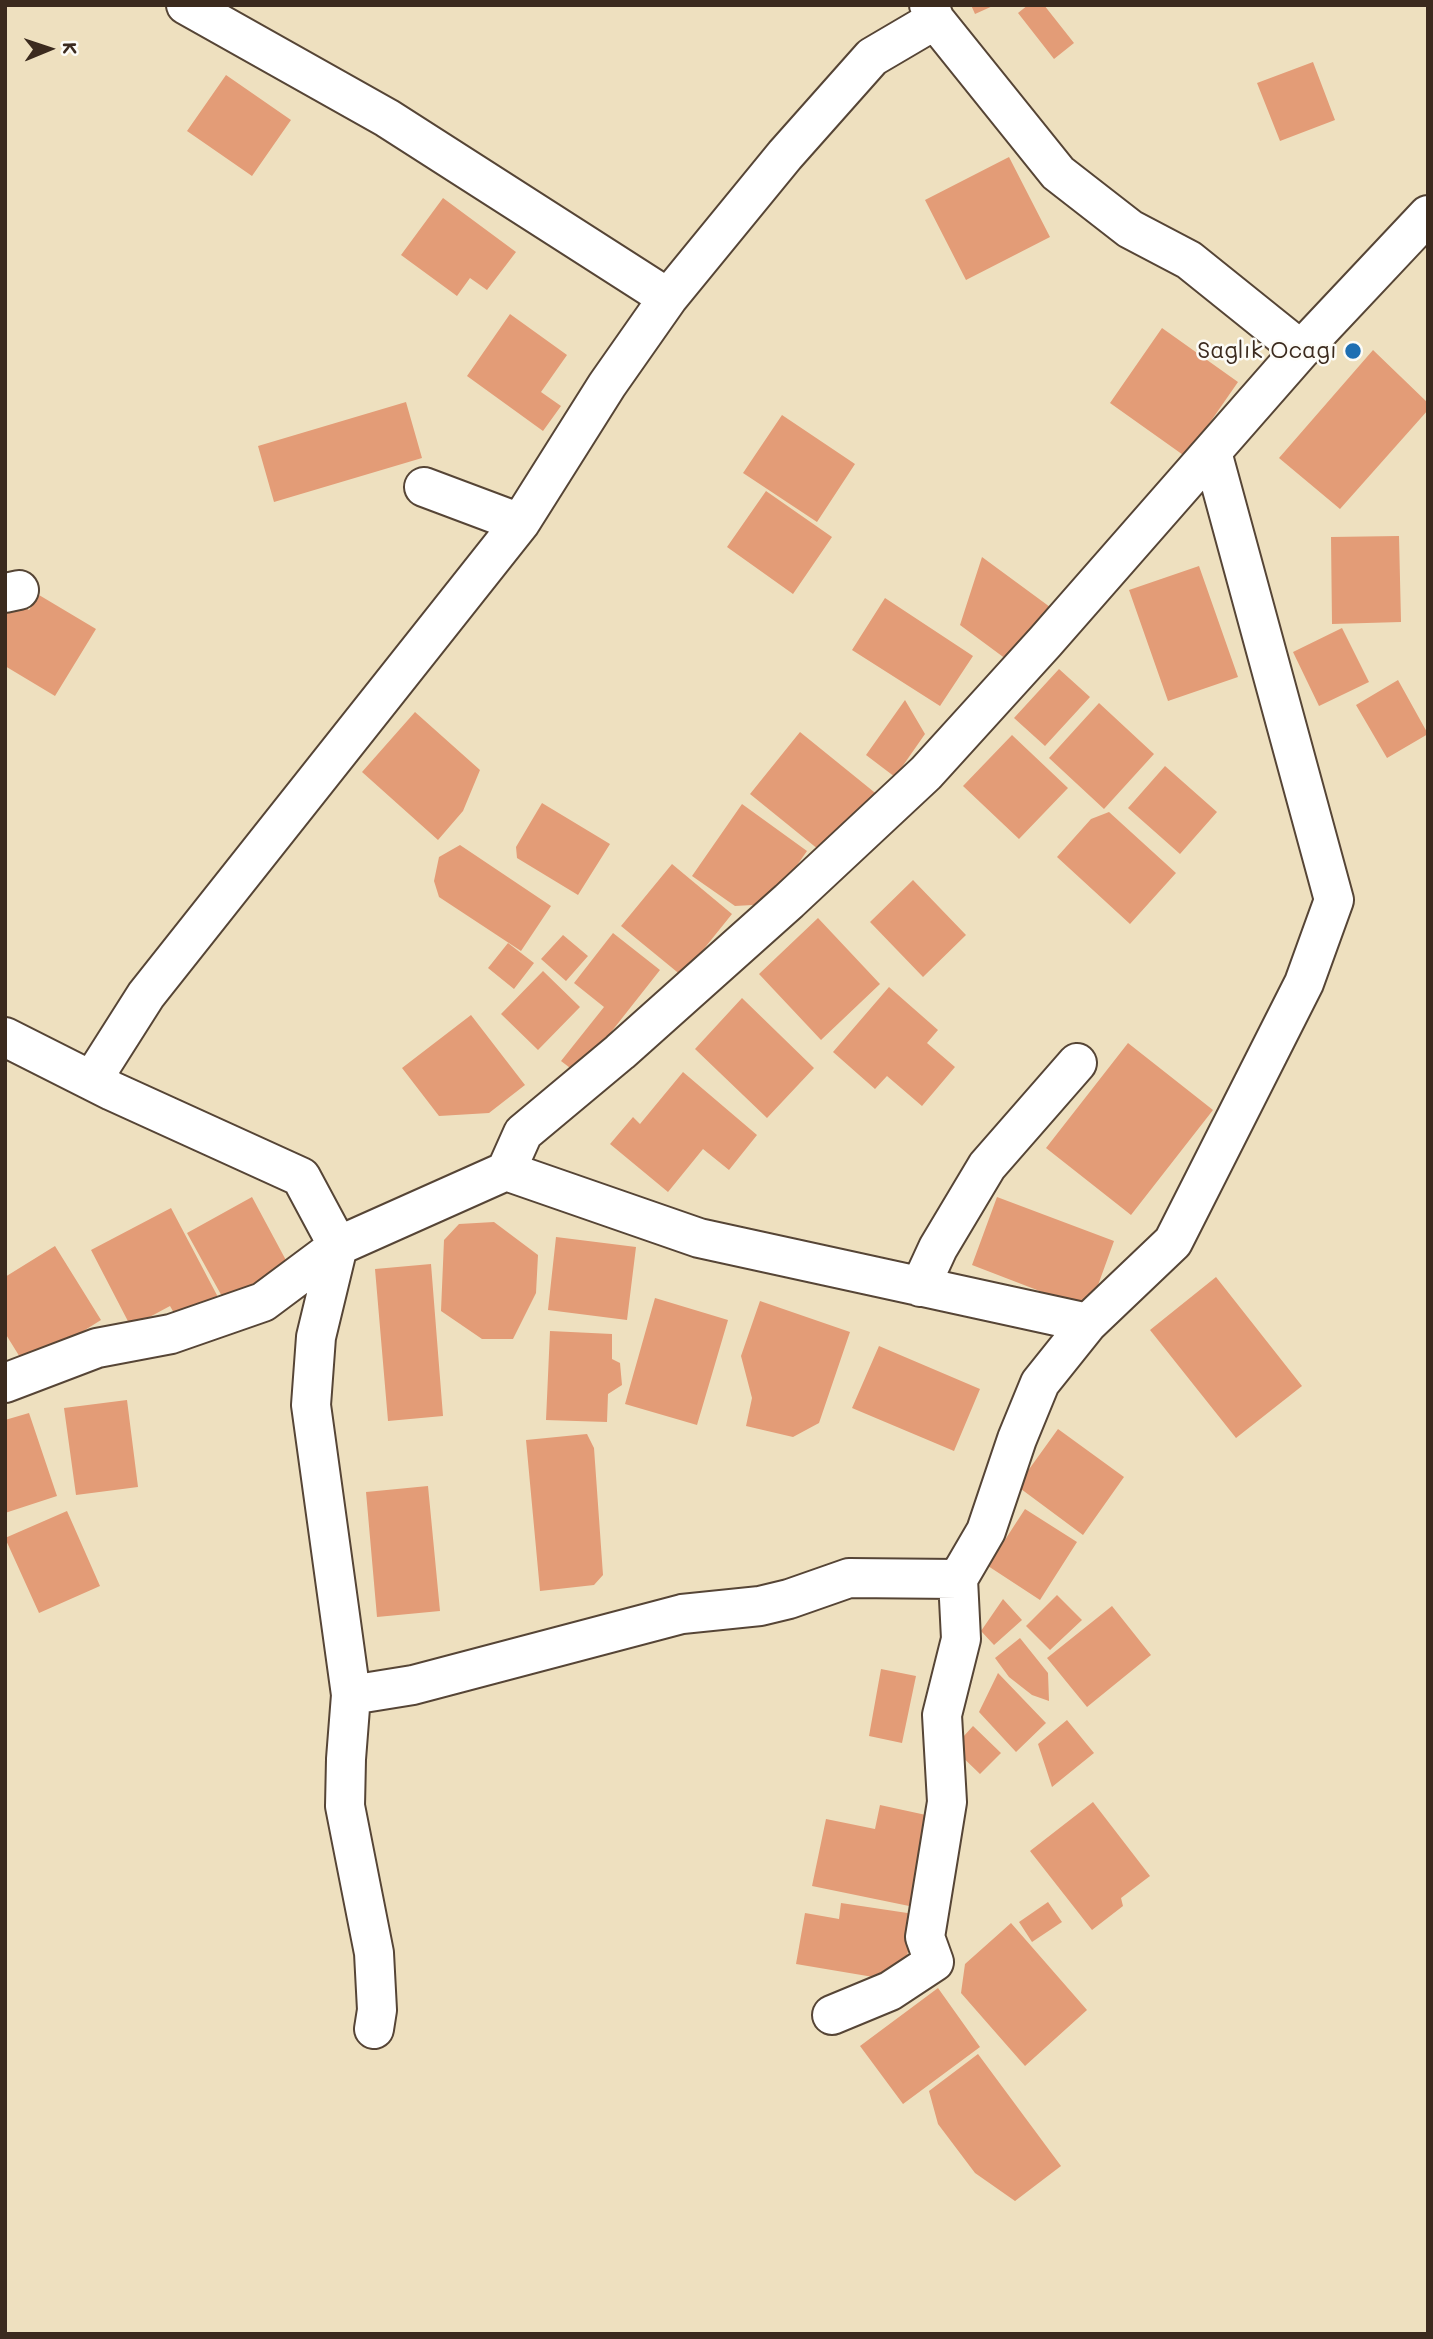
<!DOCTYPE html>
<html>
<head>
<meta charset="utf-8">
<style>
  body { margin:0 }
  #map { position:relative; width:1433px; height:2339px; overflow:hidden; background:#eee0bf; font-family:Mali,sans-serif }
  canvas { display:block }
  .frame { position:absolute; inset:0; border:7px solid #3b2a1e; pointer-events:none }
  .north { position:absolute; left:14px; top:14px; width:70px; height:70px; -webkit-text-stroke:5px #fdfcf7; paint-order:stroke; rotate:88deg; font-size:19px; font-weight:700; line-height:28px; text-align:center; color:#3b2a1e }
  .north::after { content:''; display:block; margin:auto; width:24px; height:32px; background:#3b2a1e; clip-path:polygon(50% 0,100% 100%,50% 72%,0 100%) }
</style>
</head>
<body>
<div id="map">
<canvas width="1433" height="2339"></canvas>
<div class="frame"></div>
<div class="north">K</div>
</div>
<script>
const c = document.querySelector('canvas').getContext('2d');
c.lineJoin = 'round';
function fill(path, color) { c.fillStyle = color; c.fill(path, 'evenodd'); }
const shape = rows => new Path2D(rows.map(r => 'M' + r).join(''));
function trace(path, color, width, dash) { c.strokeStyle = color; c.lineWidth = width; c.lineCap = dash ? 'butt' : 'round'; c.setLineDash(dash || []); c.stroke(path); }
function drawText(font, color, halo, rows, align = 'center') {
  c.font = font + ' Mali,sans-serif'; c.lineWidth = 5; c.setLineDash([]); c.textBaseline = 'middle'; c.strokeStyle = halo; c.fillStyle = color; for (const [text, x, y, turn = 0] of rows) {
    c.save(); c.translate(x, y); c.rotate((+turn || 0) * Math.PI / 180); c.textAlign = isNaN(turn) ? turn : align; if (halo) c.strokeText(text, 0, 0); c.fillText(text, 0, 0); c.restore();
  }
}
fill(shape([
  [971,5,995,5,975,14],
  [1028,5,1044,5,1074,43,1054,59,1018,13],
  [1313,62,1335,120,1280,141,1257,83],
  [226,75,291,120,252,176,187,131],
  [1009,157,1050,237,966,280,925,200],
  [443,198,516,252,487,290,470,278,457,296,401,255],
  [510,314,567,355,541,392,561,406,543,431,467,376],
  [1162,328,1238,382,1186,457,1110,403],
  [1373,350,1428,403,1428,410,1340,509,1279,458],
  [406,402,422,458,274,502,258,446],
  [782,415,855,464,817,522,743,473],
  [766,491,832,537,793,594,727,547],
  [1399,536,1401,622,1332,624,1331,537],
  [982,557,1050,607,1010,662,960,625],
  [1199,566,1238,677,1168,701,1129,590],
  [39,595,96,629,55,696,5,666,5,612,13,600,29,610],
  [885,598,973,656,940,706,852,650],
  [1342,628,1369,682,1319,706,1293,652],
  [1059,669,1090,697,1045,746,1014,718],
  [1398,680,1428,734,1387,758,1356,705],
  [905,700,925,734,895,777,866,755],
  [1099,703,1154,754,1104,809,1049,758],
  [415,712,480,770,463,811,438,840,362,772],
  [800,732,879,796,829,858,750,794],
  [1012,735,1068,788,1019,839,963,786],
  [1165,766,1217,812,1180,854,1128,808],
  [542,803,610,844,578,895,517,858,516,847],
  [742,804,807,851,770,904,735,906,692,876],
  [1109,812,1176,873,1130,924,1057,857,1091,819],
  [460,845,551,906,521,951,439,897,434,881,439,857],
  [672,864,732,914,682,976,621,926],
  [913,880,966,935,923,977,870,922],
  [818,918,880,984,821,1040,759,974],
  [613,933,660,970,578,1074,561,1061,604,1007,574,983],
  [563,935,588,956,566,981,541,959],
  [508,943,534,963,514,989,488,968],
  [543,971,580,1007,538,1050,501,1014],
  [889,987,938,1030,927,1043,955,1067,922,1106,887,1076,875,1089,833,1052],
  [742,998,814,1068,767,1118,695,1049],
  [471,1015,525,1085,489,1113,439,1116,402,1068],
  [1128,1043,1213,1110,1131,1215,1046,1148],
  [683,1072,757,1135,729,1170,703,1149,668,1192,610,1144,633,1117,640,1124],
  [252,1197,288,1264,224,1300,187,1233],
  [997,1197,1114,1241,1089,1310,972,1265],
  [171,1208,219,1299,178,1320,170,1306,131,1327,91,1250],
  [494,1222,538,1255,536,1293,513,1339,482,1339,441,1311,444,1240,459,1224],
  [556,1237,636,1247,627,1320,548,1310],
  [55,1246,101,1320,26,1367,5,1333,5,1277],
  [431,1264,443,1416,388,1421,375,1269],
  [1216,1277,1302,1386,1236,1438,1150,1330],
  [655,1298,728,1320,697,1425,625,1404],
  [760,1301,850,1332,819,1423,793,1437,746,1426,752,1398,741,1356],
  [550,1331,612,1334,612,1359,620,1363,622,1385,608,1394,607,1422,546,1420],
  [879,1346,980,1389,954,1451,852,1408],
  [127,1400,138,1487,76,1495,64,1408],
  [29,1413,57,1496,5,1513,5,1420],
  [1058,1429,1124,1477,1083,1535,1017,1486],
  [587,1434,594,1448,603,1575,594,1585,540,1591,526,1440],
  [428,1486,440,1611,377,1617,366,1492],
  [1025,1509,1077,1542,1040,1600,988,1566],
  [67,1511,100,1586,39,1613,5,1538],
  [1057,1595,1082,1620,1050,1650,1026,1626],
  [1003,1599,1022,1620,994,1645,981,1631],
  [1112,1606,1151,1655,1087,1707,1047,1658],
  [1020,1638,1048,1673,1049,1701,1032,1695,1009,1677,995,1658],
  [881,1669,916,1676,902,1743,869,1736],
  [998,1673,1046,1723,1016,1752,979,1712],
  [1067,1720,1094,1753,1052,1787,1038,1744],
  [973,1726,1001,1753,980,1774,953,1748],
  [1093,1802,1150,1876,1121,1898,1123,1906,1092,1930,1030,1851],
  [880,1805,926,1815,922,1832,930,1834,914,1907,812,1886,826,1819,875,1829],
  [1048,1902,1062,1922,1032,1942,1019,1922],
  [841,1903,914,1914,903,1982,796,1964,805,1913,839,1919],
  [1011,1923,1087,2010,1025,2066,961,1993,965,1964],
  [938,1988,980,2047,903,2104,860,2046],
  [978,2054,1061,2166,1015,2201,975,2173,938,2124,929,2091]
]), '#e39c77');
const minor = shape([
  [186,5,387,118,668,298],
  [929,5,935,20,1058,173,1130,229,1189,260,1301,350],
  [424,487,520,523],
  [5,593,19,590],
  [5,1037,112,1091,301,1177,338,1246,316,1337,311,1405,351,1695,413,1685,682,1614,760,1606,789,1599,849,1578,958,1579],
  [92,1080,146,995,520,523,607,385,668,298,785,155,872,57,935,20],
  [506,1171,699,1238,1088,1323],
  [920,1287,938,1248,987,1166,1077,1063],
  [5,1383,97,1348,171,1334,263,1302,338,1246,506,1171,523,1133,620,1052,789,901,926,773,1045,642,1301,350,1428,215],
  [351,1695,346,1759,345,1806,374,1953,377,2010,374,2029],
  [832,2015,890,1991,934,1962,925,1937,947,1802,942,1715,961,1639,958,1579,986,1531,1017,1439,1040,1383,1088,1323,1173,1242,1304,983,1334,900,1212,452]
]);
trace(minor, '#564536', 42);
trace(minor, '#fff', 38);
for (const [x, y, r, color] of [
  [1353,351,9,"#1f6fb2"]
]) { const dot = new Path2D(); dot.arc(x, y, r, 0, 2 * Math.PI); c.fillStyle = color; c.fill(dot); trace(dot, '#fdfcf7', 2.5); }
drawText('23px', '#3b2a1e', '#fdfcf7', [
  ["Saglık Ocagı",1337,351]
], 'right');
</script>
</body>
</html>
